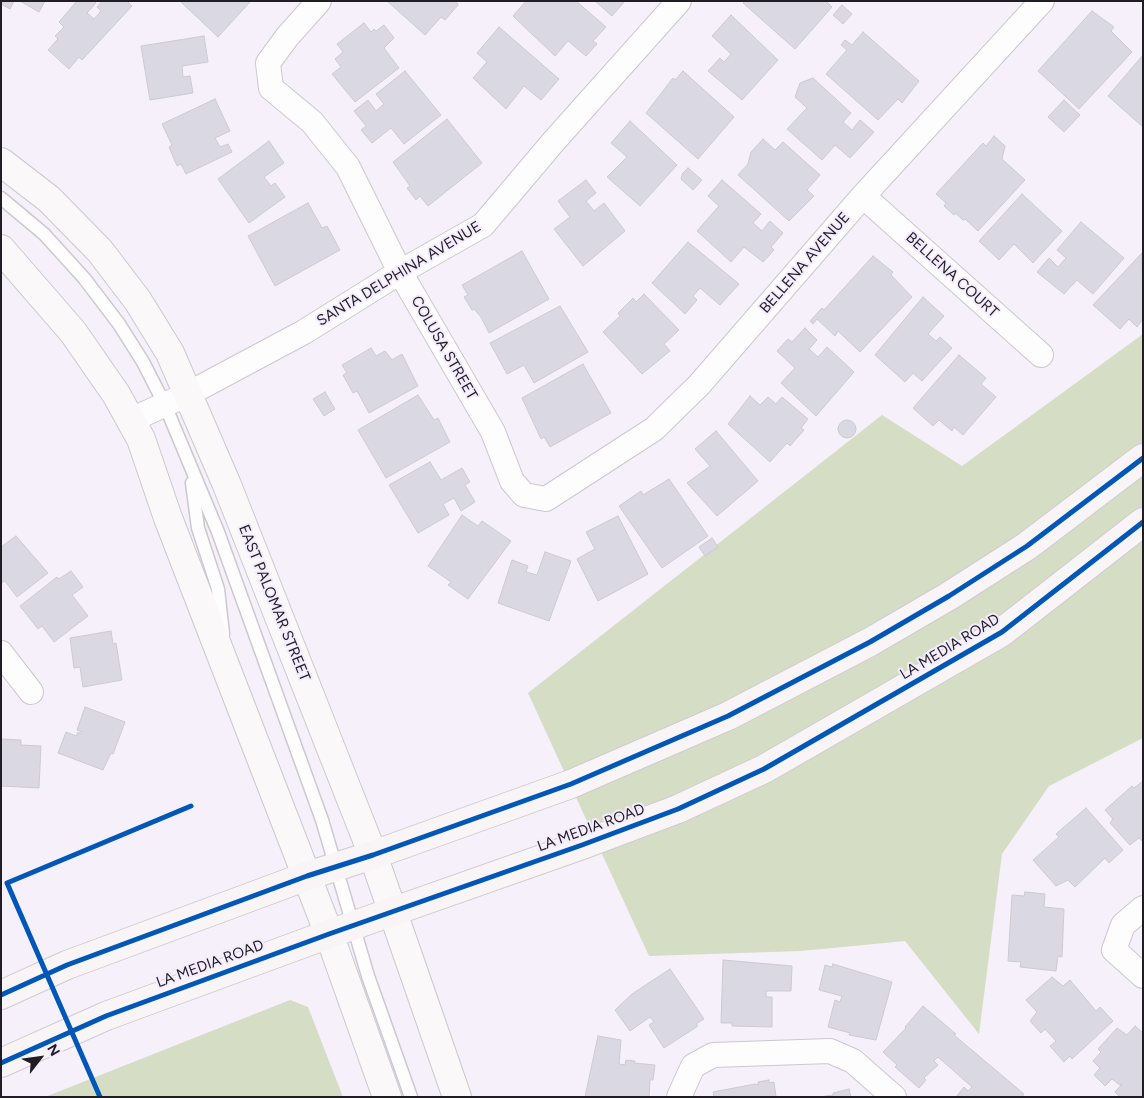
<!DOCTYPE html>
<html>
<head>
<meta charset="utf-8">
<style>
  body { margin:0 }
  #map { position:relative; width:1144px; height:1098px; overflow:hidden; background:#f5f0fa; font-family:Figtree,sans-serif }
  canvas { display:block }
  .frame { position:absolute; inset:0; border:2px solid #201e24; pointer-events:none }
  .north { position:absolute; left:15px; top:1033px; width:50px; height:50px; -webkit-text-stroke:4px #f4ecfe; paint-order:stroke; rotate:60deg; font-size:14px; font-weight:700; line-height:20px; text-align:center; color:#201e24 }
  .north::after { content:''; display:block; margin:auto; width:18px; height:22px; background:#201e24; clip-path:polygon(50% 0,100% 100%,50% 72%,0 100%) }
</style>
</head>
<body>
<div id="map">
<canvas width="1144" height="1098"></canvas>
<div class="frame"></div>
<div class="north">N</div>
</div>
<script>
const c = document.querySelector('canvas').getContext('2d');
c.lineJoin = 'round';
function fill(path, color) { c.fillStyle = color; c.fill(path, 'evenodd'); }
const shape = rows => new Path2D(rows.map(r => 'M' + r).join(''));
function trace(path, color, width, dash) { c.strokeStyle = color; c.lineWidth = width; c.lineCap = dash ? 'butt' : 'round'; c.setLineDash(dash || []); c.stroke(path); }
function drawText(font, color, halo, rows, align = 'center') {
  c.font = font + ' Figtree,sans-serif'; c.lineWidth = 4; c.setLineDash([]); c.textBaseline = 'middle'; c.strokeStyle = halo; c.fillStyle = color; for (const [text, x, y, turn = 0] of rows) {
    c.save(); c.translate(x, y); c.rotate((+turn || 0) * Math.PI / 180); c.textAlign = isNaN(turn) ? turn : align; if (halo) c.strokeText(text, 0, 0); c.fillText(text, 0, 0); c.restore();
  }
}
fill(shape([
  [1143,334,1143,738,1049,786,1002,854,979,1034,905,941,801,951,649,956,528,693,882,415,962,466],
  [290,1000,308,1007,343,1097,45,1097]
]), '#d6ddc5');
const building = shape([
  [1,1,14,1,10,9,1,4,1,1],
  [20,1,45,1,39,12,20,1],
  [77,1,94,1,96,3,87,13,94,19,101,11,97,7,102,1,127,1,132,6,82,60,79,57,69,69,48,50,58,39,55,36,64,27,59,22,77,1],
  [180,1,251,1,218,37,180,1],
  [387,1,456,1,458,5,445,20,441,17,425,35,387,1],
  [526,1,576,1,606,27,593,41,597,44,586,56,568,41,555,56,513,16,526,1],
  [595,1,625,1,612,16,595,1],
  [745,1,826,1,832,7,795,49,743,3,745,1],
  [842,5,852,14,843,24,833,15,842,5],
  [1092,11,1114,27,1111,31,1132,52,1079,109,1038,71,1092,11],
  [731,15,778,60,742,100,708,71,720,58,724,62,731,54,712,36,731,15],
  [364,23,371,32,374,29,376,31,384,25,394,38,384,48,399,68,355,102,332,74,341,67,335,59,343,52,337,44,364,23],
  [499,27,559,79,541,100,524,86,506,109,473,78,487,62,477,53,499,27],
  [863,32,919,81,902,103,898,99,878,120,826,74,847,50,841,45,845,40,852,45,863,32],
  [204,36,208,62,182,66,183,77,190,76,193,93,150,100,141,46,204,36],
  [1143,55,1143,127,1108,96,1143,55],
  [405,71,441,115,404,144,391,128,372,143,361,130,366,126,354,111,368,100,376,111,384,104,376,94,405,71],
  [683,71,734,117,698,159,646,113,673,78,675,80,683,71],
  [813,78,851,113,843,122,852,130,860,120,874,132,850,158,835,145,822,160,787,129,807,108,795,97,800,83,813,78],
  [215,99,230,131,215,138,220,147,228,144,232,152,186,174,181,164,177,166,169,147,172,145,162,124,215,99],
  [1064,100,1080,115,1064,132,1048,117,1064,100],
  [447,119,482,163,428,206,420,196,416,200,407,188,410,186,393,162,447,119],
  [630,121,677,165,640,206,607,177,627,157,611,143,630,121],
  [994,136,1005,146,1002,159,1025,180,978,231,965,219,963,220,955,213,954,215,944,206,946,203,936,194,983,143,986,146,994,136],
  [763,139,775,150,783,142,820,175,807,190,814,196,789,221,738,175,748,164,751,152,763,139],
  [269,141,284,163,264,177,271,186,275,183,285,197,249,223,218,179,269,141],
  [688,168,702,180,693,190,681,179,683,173,688,168],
  [586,180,596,193,586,201,594,211,604,203,625,231,583,266,554,229,570,217,558,201,586,180],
  [722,180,761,214,753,223,762,231,770,221,783,233,771,247,774,250,763,262,744,247,731,262,697,231,719,206,708,196,722,180],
  [1022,194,1062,231,1033,263,1014,244,999,260,979,241,1022,194],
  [308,203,322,228,327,226,340,250,275,286,248,236,308,203],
  [1081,222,1124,258,1093,294,1077,280,1064,294,1037,272,1049,258,1058,267,1066,258,1057,250,1081,222],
  [688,242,739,284,720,305,700,288,693,296,697,300,685,314,652,283,688,242],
  [522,251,549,299,489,333,481,317,474,309,472,310,464,297,468,295,462,285,522,251],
  [1142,253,1143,319,1137,327,1129,319,1120,329,1093,305,1142,253],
  [873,256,893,272,891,275,912,297,860,352,838,331,835,336,817,319,813,324,810,321,822,308,824,310,873,256],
  [644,294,679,330,664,344,670,351,642,374,603,332,620,316,618,313,633,298,636,302,644,294],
  [923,297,944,316,928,334,936,341,940,337,952,348,922,381,913,373,905,382,875,355,923,297],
  [560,306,588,352,534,383,524,365,507,374,490,343,560,306],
  [805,328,817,340,809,349,818,357,827,347,854,372,816,416,781,383,795,368,777,351,788,339,792,342,805,328],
  [371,348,376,356,385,351,392,360,402,354,418,386,369,413,357,391,353,393,343,375,347,373,342,365,371,348],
  [959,355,986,378,981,384,996,397,963,435,954,427,952,431,939,420,933,426,913,408,959,355],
  [583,364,611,413,550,447,544,437,541,439,522,398,583,364],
  [325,392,335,409,324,416,313,399,325,392],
  [418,395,434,420,438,418,450,442,386,478,358,430,418,395],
  [750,396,760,405,768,397,776,404,782,397,808,419,801,428,804,430,790,446,787,443,770,462,728,424,750,396],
  '838 429a9 9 0 1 1 18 0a9 9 0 1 1-18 0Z',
  [716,431,758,481,717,516,687,483,710,466,695,449,716,431],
  [430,462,441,480,462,468,470,482,465,485,475,502,461,511,454,498,443,504,449,515,418,533,389,485,430,462],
  [669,479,708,536,662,568,619,506,641,491,643,495,669,479],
  [462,515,478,526,482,521,511,541,468,599,448,585,451,582,428,566,462,515],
  [618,516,648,574,598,601,577,559,595,549,586,532,618,516],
  [16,536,48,573,17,597,5,581,1,583,1,547,16,536],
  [712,538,718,547,705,556,699,547,712,538],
  [545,552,571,561,549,621,498,603,512,560,528,566,526,572,537,575,545,552],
  [71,571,83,587,72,595,88,616,54,642,42,626,38,629,20,606,57,577,59,579,71,571],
  [111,631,113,644,116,643,122,680,83,687,80,667,74,668,70,638,111,631],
  [85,707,125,722,113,754,111,753,103,770,58,753,66,732,76,736,78,732,81,734,82,732,77,730,85,707],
  [1,739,21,740,21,745,41,746,39,788,1,786,1,739],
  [1143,781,1143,842,1139,838,1130,845,1110,823,1113,819,1105,810,1132,786,1134,788,1143,781],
  [1086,808,1123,850,1109,863,1105,858,1075,887,1068,880,1056,886,1033,860,1059,837,1056,834,1086,808],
  [1025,892,1045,894,1044,907,1064,909,1062,957,1058,956,1056,971,1020,967,1021,962,1008,961,1012,895,1024,896,1025,892],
  [723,960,792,966,791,991,766,991,766,997,772,997,772,1027,732,1026,732,1023,721,1023,723,960],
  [833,964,892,982,876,1040,849,1035,850,1033,828,1027,835,1000,840,1002,842,996,819,990,825,965,832,967,833,964],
  [670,969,704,1019,696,1024,698,1026,664,1048,649,1025,654,1022,650,1017,630,1031,615,1010,632,994,670,969],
  [1052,977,1063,986,1070,980,1096,1011,1100,1007,1113,1021,1072,1059,1070,1056,1064,1062,1050,1046,1056,1041,1045,1029,1041,1033,1030,1021,1037,1012,1026,1000,1052,977],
  [923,1006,956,1034,954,1035,1024,1094,1022,1097,956,1097,964,1087,968,1091,972,1087,938,1057,934,1061,938,1065,924,1078,926,1080,919,1088,895,1067,897,1065,883,1052,906,1028,905,1027,923,1006],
  [1135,1026,1143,1033,1143,1097,1120,1097,1115,1092,1122,1084,1120,1085,1112,1079,1105,1086,1094,1075,1100,1068,1093,1061,1101,1052,1098,1049,1117,1028,1127,1035,1135,1026],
  [598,1036,621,1040,619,1064,625,1065,626,1060,635,1061,634,1063,655,1065,653,1080,650,1080,649,1097,585,1097,598,1036],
  [769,1080,769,1083,774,1082,776,1097,714,1097,713,1092,755,1084,758,1085,758,1082,769,1080],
  [849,1089,851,1097,819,1097,833,1095,833,1093,849,1089]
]);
fill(building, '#dad8e3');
trace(building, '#cccad1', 1);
const service = shape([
  [1,198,44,234,84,278,119,324,143,362,165,405,218,532,322,820,368,976,411,1097],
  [192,483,198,528,218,589,223,634]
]);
const minor = shape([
  [319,1,287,37,268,63,271,88,312,122,348,167,400,272,493,432,512,481,524,495,546,499,654,429,699,385,863,196,1042,1],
  [863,196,1041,355],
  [131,420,188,394,304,332,400,272,483,225,554,141,679,1],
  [1,653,31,692],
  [1143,908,1123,925,1114,950,1143,976],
  [679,1097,693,1066,713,1055,830,1051,853,1061,894,1097]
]);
const secondary = shape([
  [1,162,49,199,100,251,138,301,170,353,227,485,373,855,457,1097],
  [1,249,73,332,116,394,141,439,168,518,329,934,387,1097]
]);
const primary = shape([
  [1,995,67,965,307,876,373,855,571,784,728,716,870,642,949,596,1027,546,1143,458],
  [1,1063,106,1016,329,934,582,845,678,809,764,769,1002,632,1143,522]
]);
trace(service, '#cbc8cf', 15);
trace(minor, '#cbc8cf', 26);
trace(secondary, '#cbc8cf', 30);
trace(primary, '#ceccd2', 30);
trace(service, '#fefdfe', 12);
trace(minor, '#fefdfe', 24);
trace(secondary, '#fbf8fa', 28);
trace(primary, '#f9f4f5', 28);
trace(shape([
  [1,995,67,965,307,876,373,855,571,784,728,716,870,642,949,596,1027,546,1143,458],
  [1,1063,106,1016,329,934,582,845,678,809,764,769,1002,632,1143,522],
  [100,1097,7,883,191,806]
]), '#0057b8', 5);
drawText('15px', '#201e24', '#f4ecfe', [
  ["BELLENA AVENUE",805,263,-49],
  ["SANTA DELPHINA AVENUE",399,274,-31],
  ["BELLENA COURT",952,275,42],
  ["COLUSA STREET",444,348,60],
  ["EAST PALOMAR STREET",274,603,68],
  ["LA MEDIA ROAD",950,647,-31],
  ["LA MEDIA ROAD",591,828,-20],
  ["LA MEDIA ROAD",210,964,-20]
]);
</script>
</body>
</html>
